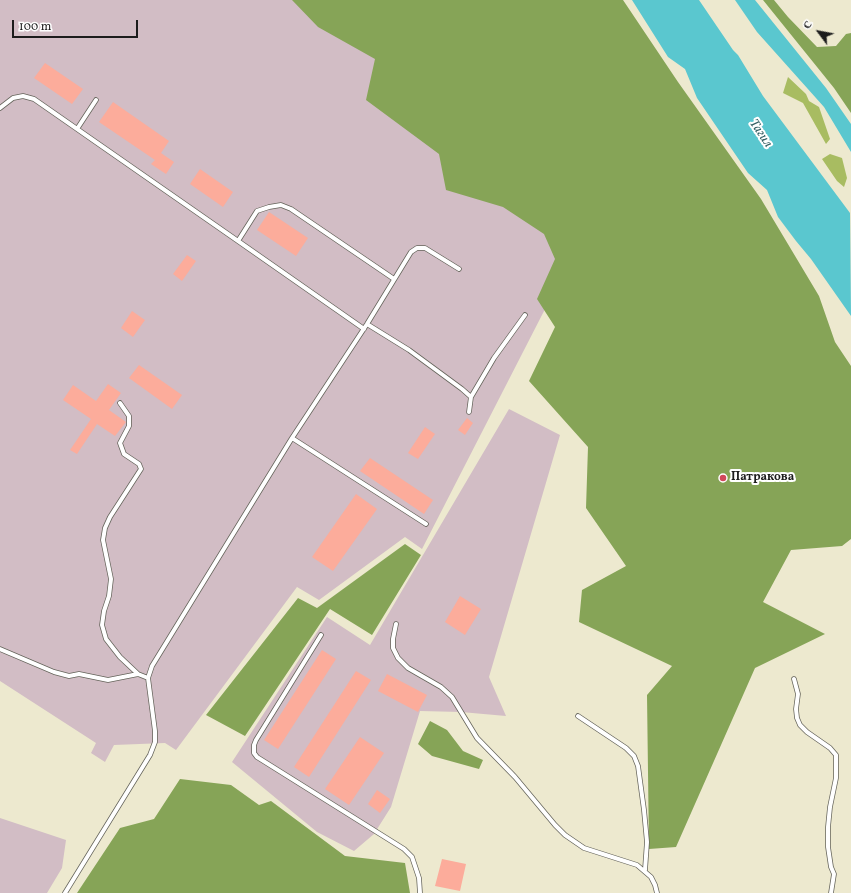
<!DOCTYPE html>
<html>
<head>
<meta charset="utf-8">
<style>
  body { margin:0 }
  #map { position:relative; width:851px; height:893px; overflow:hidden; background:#ede9cf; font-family:Vollkorn,serif }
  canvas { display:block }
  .north { position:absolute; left:799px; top:12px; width:40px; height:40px; -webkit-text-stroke:3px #fff; paint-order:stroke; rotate:302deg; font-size:11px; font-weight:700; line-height:16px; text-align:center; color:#1c1c1c }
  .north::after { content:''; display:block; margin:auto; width:14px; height:18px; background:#1c1c1c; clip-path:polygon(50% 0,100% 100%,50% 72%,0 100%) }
  .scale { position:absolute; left:12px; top:20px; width:126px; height:18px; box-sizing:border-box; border:2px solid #1c1c1c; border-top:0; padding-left:5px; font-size:12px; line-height:14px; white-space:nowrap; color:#1c1c1c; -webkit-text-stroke:3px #fff; paint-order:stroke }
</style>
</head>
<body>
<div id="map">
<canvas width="851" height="893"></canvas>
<div class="north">С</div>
<div class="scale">100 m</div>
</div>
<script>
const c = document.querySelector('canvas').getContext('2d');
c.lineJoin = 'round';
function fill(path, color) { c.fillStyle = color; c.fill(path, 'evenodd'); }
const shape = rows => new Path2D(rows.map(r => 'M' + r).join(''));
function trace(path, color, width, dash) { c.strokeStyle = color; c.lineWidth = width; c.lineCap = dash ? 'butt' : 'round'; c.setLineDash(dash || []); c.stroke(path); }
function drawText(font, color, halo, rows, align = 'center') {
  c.font = font + ' Vollkorn,serif'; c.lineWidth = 4; c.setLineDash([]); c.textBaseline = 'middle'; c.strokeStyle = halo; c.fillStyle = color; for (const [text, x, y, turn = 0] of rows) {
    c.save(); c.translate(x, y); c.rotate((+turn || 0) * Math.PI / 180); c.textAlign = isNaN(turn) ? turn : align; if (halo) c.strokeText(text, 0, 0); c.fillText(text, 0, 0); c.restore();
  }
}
fill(shape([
  [0,0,395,0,551,96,563,274,422,549,405,537,319,600,297,587,176,750,165,743,114,745,105,762,91,753,96,743,0,681],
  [509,409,560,435,489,677,506,716,461,712,420,711,391,807,374,834,354,851,317,832,232,762,327,617,370,645],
  [0,818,66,840,62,868,47,893,0,893]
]), '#d2bdc5');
fill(shape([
  [788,77,806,94,809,101,819,107,830,139,826,144,803,103,783,93],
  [830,154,842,158,847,178,844,187,837,181,822,159]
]), '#a8bc61');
fill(shape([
  [292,0,623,0,678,82,761,199,819,296,835,342,851,366,851,539,842,546,791,550,763,602,825,634,755,668,676,847,649,849,647,695,672,666,579,622,582,590,626,566,586,508,588,447,529,381,555,327,537,299,555,259,544,234,503,207,446,190,439,154,366,100,375,59,318,27],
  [763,0,774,0,788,17,817,47,836,46,846,34,851,33,851,113,834,88],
  [405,544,421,555,372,635,330,609,245,736,206,715,298,598,317,608],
  [430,721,447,730,463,751,483,760,479,769,432,756,418,744],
  [180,779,231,785,259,805,271,801,345,856,405,863,410,893,77,893,120,828,154,819]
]), '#86a457');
fill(shape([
  [632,0,699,0,733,50,738,55,763,96,850,213,851,316,811,259,796,241,778,217,767,190,748,173,697,98,685,69,668,57],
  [735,0,755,0,826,88,851,124,851,152,824,107,757,32]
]), '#5ac7cf');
fill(shape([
  [45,63,83,89,72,104,34,78],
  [113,102,169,141,161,153,174,162,166,174,151,164,155,160,99,122],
  [200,169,233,192,223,207,190,184],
  [269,212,308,238,296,256,257,230],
  [187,255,196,261,182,281,173,274],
  [132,311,145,320,133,337,121,328],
  [139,365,182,395,172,409,129,378],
  [108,384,121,393,109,410,126,422,115,436,97,424,77,454,70,450,91,419,63,400,73,385,96,401],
  [467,418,473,423,465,435,458,430],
  [425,427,435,434,418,459,408,453],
  [370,458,433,500,424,514,360,471],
  [356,494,377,509,333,571,312,557],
  [460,596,481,609,465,635,445,622],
  [322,650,336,659,278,749,264,740],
  [356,671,371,680,309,777,294,767],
  [387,674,427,695,418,712,378,691],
  [360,737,384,753,349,805,325,789],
  [377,790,390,799,380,813,368,804],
  [442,859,466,864,460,891,435,886]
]), '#fcac9b');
const service = shape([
  [0,108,13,98,23,96,34,99,238,241],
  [77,129,96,100],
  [367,324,409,350,462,389,471,397,469,412],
  [364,329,238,241,257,211,269,207,281,205,291,209,394,279],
  [471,397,494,358,525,315],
  [120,403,129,416,129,426,120,443,124,454,139,464,141,469,110,517,105,528,103,540,111,579,109,596,104,611,102,625,106,639,120,657,138,674],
  [292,438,426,524],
  [396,624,393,639,393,648,398,658,408,668,441,687,452,697,477,738,515,777,555,825,565,835,584,848,637,865,651,877,655,885,657,893],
  [321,635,256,740,254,745,254,753,257,757,404,849,412,857,419,878,420,893],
  [0,649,54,672,69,676,79,674,108,680,138,674,148,678],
  [794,679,798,694,796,709,797,718,800,725,807,732,830,748,836,755,836,778,830,807,828,827,828,847,831,867,834,874,831,893],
  [578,716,626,748,634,756,638,766,644,810,647,842,645,870],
  [65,893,150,755,155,742,155,731,148,678,152,666,292,438,367,324,411,252,417,248,425,248,459,269]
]);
trace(service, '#65645b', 5.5);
trace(service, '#fff', 4);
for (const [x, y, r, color] of [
  [723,478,4,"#d1495b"]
]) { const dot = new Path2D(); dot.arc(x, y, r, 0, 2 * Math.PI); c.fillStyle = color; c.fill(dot); trace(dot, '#fff', 1.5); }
drawText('bold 12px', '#1c1c1c', '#fff', [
  ["Патракова",731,478]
], 'left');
drawText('italic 13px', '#356064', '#fff', [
  ["Тагил",760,134,56]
]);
</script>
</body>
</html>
